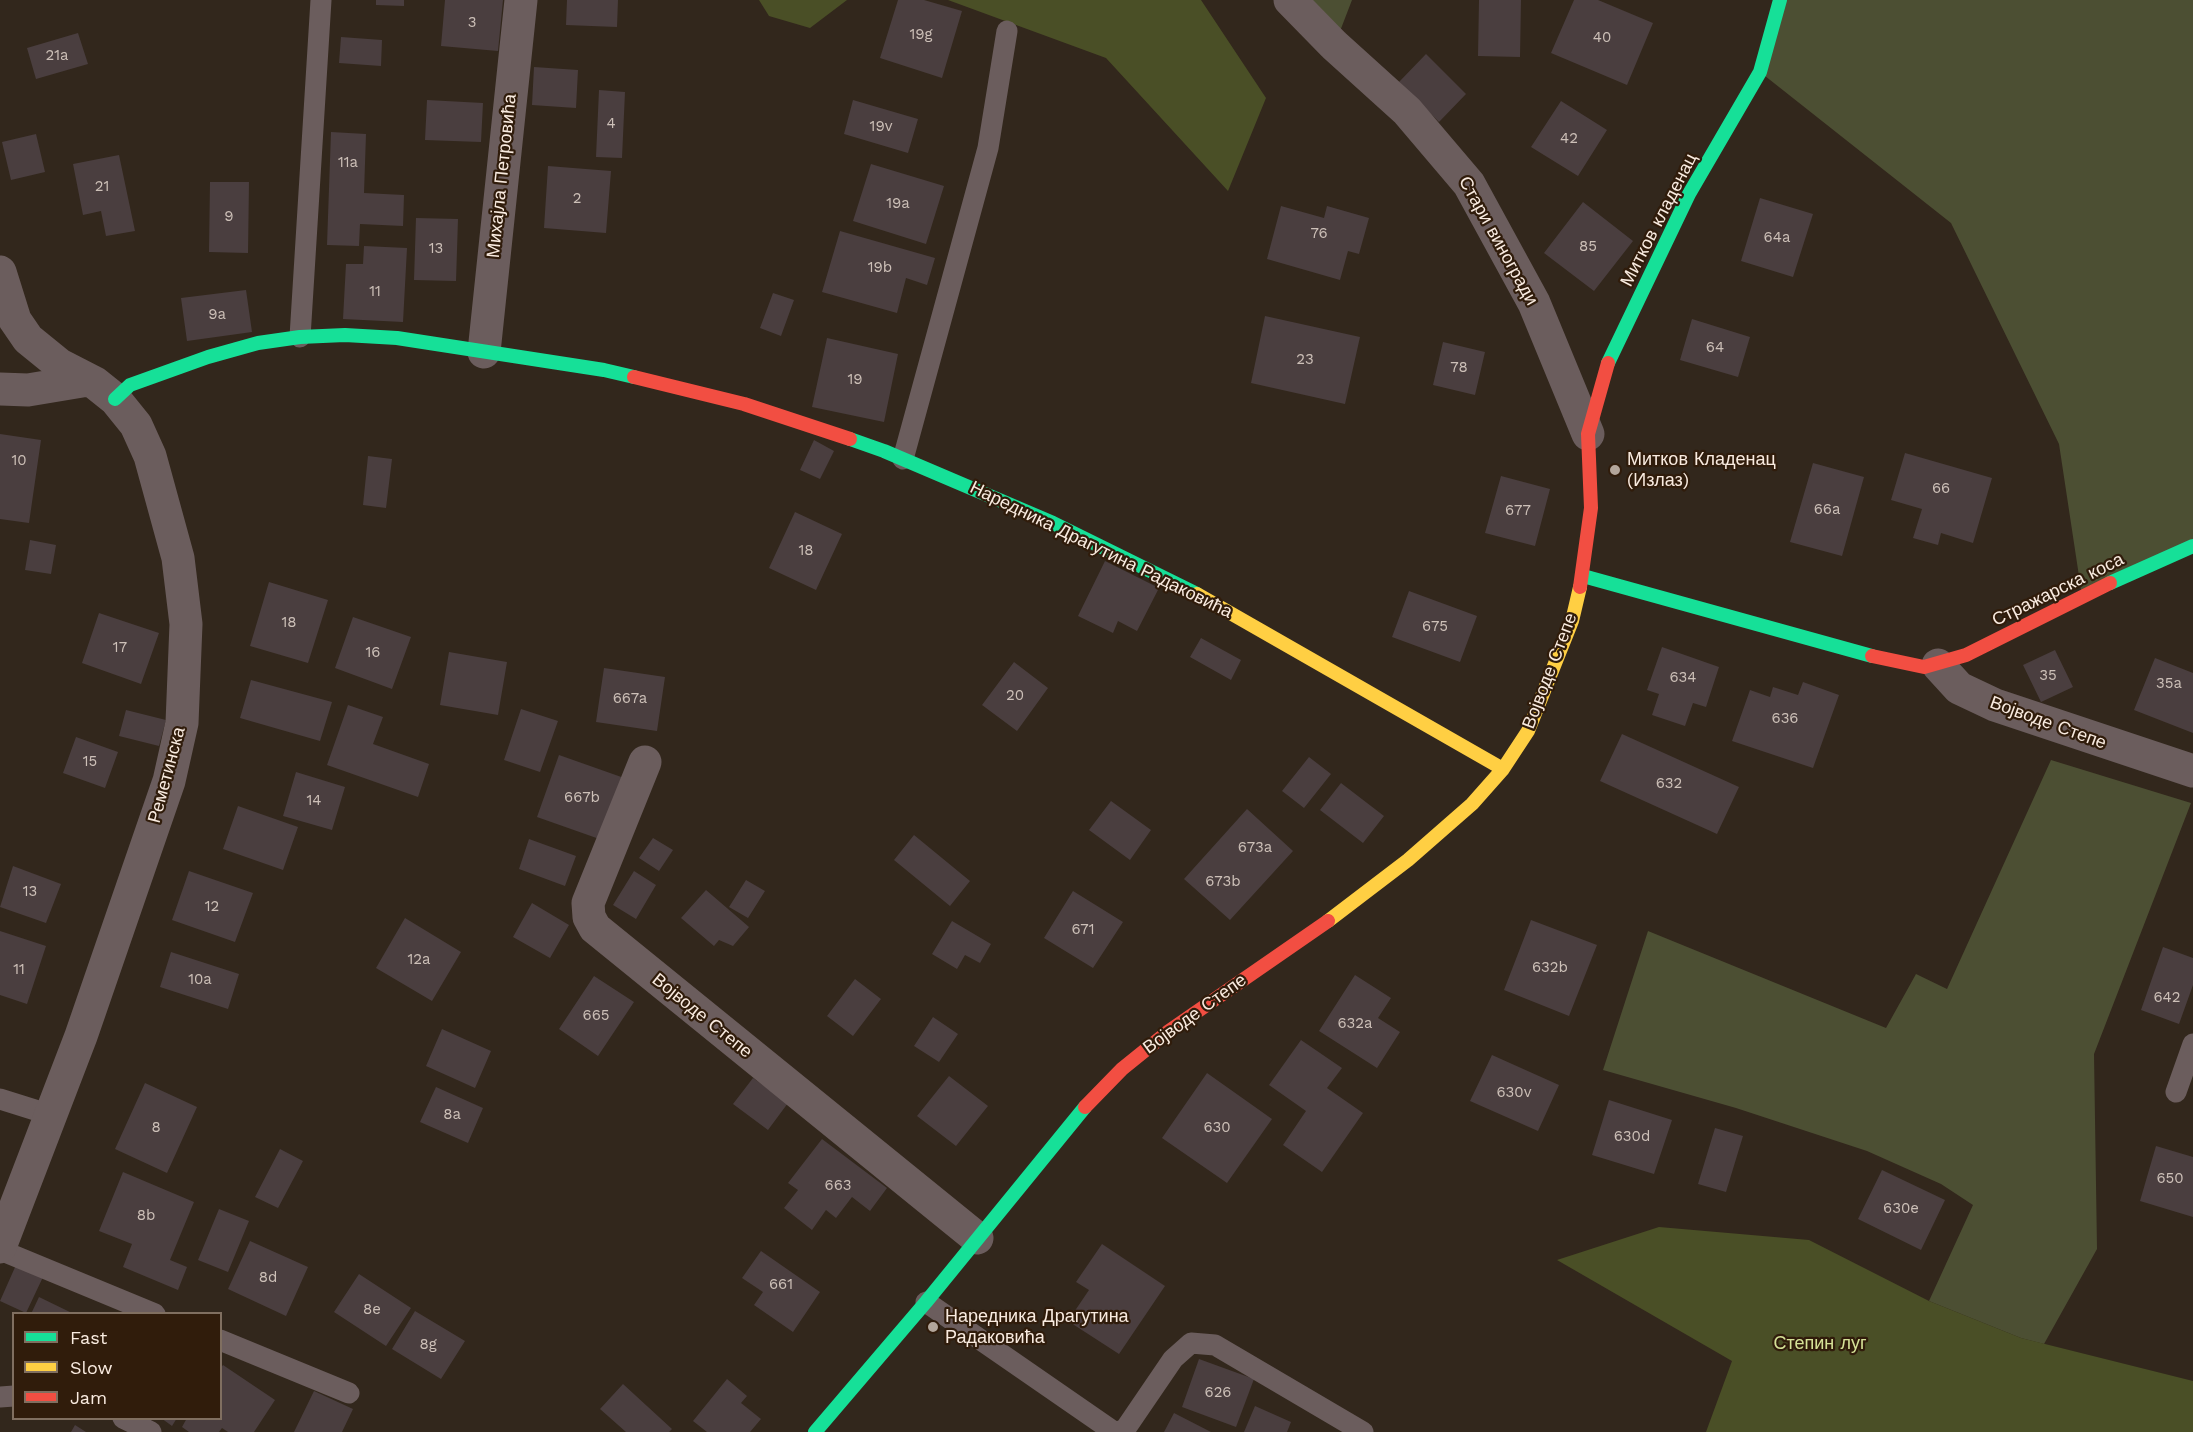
<!DOCTYPE html>
<html>
<head>
<meta charset="utf-8">
<style>
  body { margin:0 }
  #map { position:relative; width:2193px; height:1432px; overflow:hidden; background:#32271c; font-family:"Work Sans",sans-serif }
  canvas { display:block }
  .legend { position:absolute; left:12px; top:1312px; width:210px; height:108px; box-sizing:border-box; background:#301c0b; border:2px solid #806f60; margin:0; padding:8px 10px; list-style:none; font-size:18px; color:#f9ebe0 }
  .legend li { display:flex; align-items:center; gap:12px; height:30px }
  .legend b { width:30px; border:2px solid #806f60 }
</style>
</head>
<body>
<div id="map">
<canvas width="2193" height="1432"></canvas>
<ul class="legend">
<li><b style="height:8px;background:#16e098"></b>Fast</li>
<li><b style="height:8px;background:#ffcf43"></b>Slow</li>
<li><b style="height:8px;background:#f24e42"></b>Jam</li>
</ul>
</div>
<script>
const c = document.querySelector('canvas').getContext('2d');
c.lineJoin = 'round';
function fill(path, color) { c.fillStyle = color; c.fill(path, 'evenodd'); }
const shape = rows => new Path2D(rows.map(r => 'M' + r).join(''));
function trace(path, color, width, dash) { c.strokeStyle = color; c.lineWidth = width; c.lineCap = dash ? 'butt' : 'round'; c.setLineDash(dash || []); c.stroke(path); }
function drawText(font, color, halo, rows, align = 'center') {
  c.font = font + ' "Work Sans",sans-serif'; c.lineWidth = 4.5; c.setLineDash([]); c.textBaseline = 'middle'; c.strokeStyle = halo; c.fillStyle = color; for (const [text, x, y, turn = 0] of rows) {
    c.save(); c.translate(x, y); c.rotate((+turn || 0) * Math.PI / 180); c.textAlign = isNaN(turn) ? turn : align; if (halo) c.strokeText(text, 0, 0); c.fillText(text, 0, 0); c.restore();
  }
}
fill(shape([
  [1302,0,1352,0,1337,39],
  [1780,0,2193,0,2193,546,2082,596,2059,444,1951,223,1760,72],
  [2051,760,2191,803,2094,1054,2097,1249,2044,1344,2021,1338,1929,1301,1973,1205,1941,1184,1867,1151,1736,1108,1603,1070,1648,931,1886,1028,1916,974,1947,989]
]), '#4c4f33');
fill(shape([
  [759,0,847,0,810,28,769,16],
  [948,0,1201,0,1266,98,1228,191,1106,58],
  [1659,1227,1809,1240,1929,1301,2021,1338,2193,1381,2193,1432,1706,1432,1732,1361,1557,1260]
]), '#4a4f26');
fill(shape([
  [376,0,404,0,404,6,376,5],
  [445,0,503,0,498,51,441,46],
  [567,0,618,0,617,27,566,25],
  [898,0,924,0,962,11,942,78,880,58],
  [1479,0,1521,0,1520,57,1478,56],
  [1574,0,1598,0,1653,23,1627,85,1551,53],
  [78,33,88,64,36,79,27,48],
  [341,37,382,40,381,66,339,63],
  [1426,54,1466,94,1439,122,1399,82],
  [534,67,578,70,576,108,532,105],
  [599,90,625,92,622,158,596,157],
  [427,100,483,103,481,142,425,140],
  [853,100,918,119,908,153,844,134],
  [1561,101,1607,130,1578,176,1531,147],
  [331,132,366,134,364,193,404,195,403,226,360,224,359,246,327,245],
  [36,134,45,172,11,180,2,142],
  [119,155,135,231,106,236,101,211,83,215,73,164],
  [871,164,944,186,926,244,853,221],
  [548,166,611,171,606,233,544,228],
  [210,182,249,182,248,253,209,252],
  [1760,198,1813,214,1793,277,1741,261],
  [1583,202,1633,241,1594,291,1544,253],
  [1281,206,1324,218,1327,206,1369,218,1359,254,1348,251,1340,280,1267,259],
  [416,218,458,219,456,281,414,280],
  [840,231,935,258,927,285,906,278,897,313,822,292],
  [364,246,407,248,403,322,343,319,346,264,363,264],
  [246,290,252,332,187,341,181,298],
  [773,293,794,300,781,336,760,328],
  [1265,316,1360,337,1345,404,1251,383],
  [1692,319,1750,337,1738,377,1680,360],
  [827,338,898,354,884,422,812,407],
  [1443,342,1485,352,1475,395,1433,385],
  [0,434,41,440,29,523,0,519],
  [814,440,834,451,820,479,800,470],
  [1905,453,1992,478,1973,543,1941,533,1938,545,1913,538,1922,509,1891,500],
  [368,456,392,459,386,508,363,505],
  [1813,463,1864,477,1842,556,1790,542],
  [1501,476,1550,489,1535,546,1485,533],
  [795,512,842,534,816,590,769,568],
  [30,540,56,545,51,574,25,570],
  [1105,561,1159,588,1137,631,1118,621,1113,633,1078,616],
  [269,582,328,600,308,663,250,646],
  [1409,591,1477,616,1460,662,1392,637],
  [99,613,159,633,141,684,82,663],
  [353,617,411,637,392,689,335,668],
  [1201,638,1241,660,1231,680,1190,657],
  [1662,647,1719,667,1706,707,1693,703,1685,726,1652,715,1659,694,1647,690],
  [2055,650,2073,687,2041,702,2023,665],
  [449,652,507,662,498,715,440,705],
  [2155,658,2193,673,2193,733,2134,710],
  [1014,662,1048,688,1017,731,982,705],
  [604,668,665,677,657,731,596,722],
  [251,680,332,702,320,741,240,718],
  [1803,682,1839,695,1813,768,1732,741,1750,690,1770,697,1773,687,1798,695],
  [348,705,383,717,373,744,429,764,418,797,327,765],
  [521,709,558,721,540,772,504,760],
  [126,710,166,720,159,746,119,736],
  [1622,734,1739,787,1717,834,1600,781],
  [76,737,118,752,105,788,63,773],
  [559,755,627,779,605,841,537,817],
  [1309,757,1331,774,1304,808,1282,791],
  [296,772,345,787,332,830,283,816],
  [1341,783,1384,816,1363,843,1320,810],
  [1111,801,1151,830,1130,860,1089,830],
  [238,806,298,827,283,870,223,849],
  [1247,809,1293,851,1230,920,1184,879],
  [914,835,970,881,950,906,894,860],
  [653,838,673,850,659,871,639,858],
  [529,839,576,856,565,886,519,869],
  [13,866,61,884,46,923,0,907],
  [189,871,253,893,235,942,172,920],
  [634,871,656,885,636,919,613,905],
  [746,880,765,891,748,918,729,907],
  [706,890,749,927,733,946,719,940,714,946,681,918],
  [1073,891,1123,922,1093,968,1044,938],
  [532,903,569,925,550,958,513,937],
  [405,918,461,952,432,1001,376,968],
  [1531,920,1597,945,1569,1016,1504,990],
  [952,921,991,944,980,963,965,955,957,969,932,954],
  [0,931,46,946,27,1004,0,995],
  [2163,947,2193,958,2193,985,2179,1024,2141,1010],
  [171,952,239,974,228,1009,160,987],
  [1355,975,1391,998,1378,1018,1400,1032,1377,1068,1319,1031],
  [594,976,634,1002,598,1056,559,1029],
  [855,979,881,999,853,1036,827,1016],
  [933,1017,958,1034,939,1062,914,1046],
  [442,1029,491,1051,475,1088,426,1066],
  [1301,1040,1342,1068,1327,1088,1363,1113,1322,1172,1283,1145,1306,1111,1269,1085],
  [1492,1055,1559,1085,1538,1131,1470,1101],
  [1207,1073,1272,1119,1227,1183,1162,1138],
  [949,1076,988,1106,956,1146,917,1116],
  [753,1078,788,1103,768,1130,733,1104],
  [145,1083,197,1107,167,1173,115,1149],
  [436,1087,483,1108,468,1143,420,1122],
  [1609,1100,1672,1120,1654,1174,1592,1155],
  [1715,1128,1743,1136,1726,1192,1698,1184],
  [822,1139,887,1188,870,1211,852,1197,836,1218,826,1210,812,1230,784,1208,798,1190,788,1183],
  [2156,1146,2193,1157,2193,1217,2140,1201],
  [280,1149,303,1161,278,1208,255,1197],
  [1882,1170,1945,1200,1921,1250,1858,1219],
  [123,1172,194,1202,170,1260,187,1267,178,1290,123,1267,132,1244,99,1231],
  [219,1209,249,1221,228,1272,198,1260],
  [250,1241,308,1267,286,1316,228,1289],
  [1102,1244,1165,1286,1119,1354,1068,1321,1089,1290,1076,1282],
  [761,1251,820,1292,793,1332,754,1305,763,1292,742,1278],
  [16,1265,43,1277,26,1313,0,1301],
  [359,1274,411,1308,386,1346,334,1312],
  [39,1297,74,1314,31,1314],
  [415,1311,465,1341,441,1379,392,1349],
  [1199,1359,1254,1379,1236,1427,1182,1407],
  [223,1365,275,1400,254,1432,228,1432,222,1428,219,1432,189,1432,182,1427,187,1418,220,1418,220,1369],
  [727,1379,747,1396,741,1403,761,1419,750,1432,707,1432,693,1421],
  [623,1384,672,1429,669,1432,626,1432,600,1409],
  [314,1391,353,1409,342,1432,294,1432],
  [1255,1406,1291,1422,1287,1432,1244,1432],
  [1174,1413,1211,1432,1164,1432],
  [161,1418,177,1418,172,1426],
  [75,1425,86,1432,71,1432]
]), '#4a3e3f');
trace(shape([
  [300,337,321,0],
  [903,459,988,148,1007,31],
  [2176,1092,2193,1044],
  [0,1099,51,1115],
  [0,1250,155,1314],
  [926,1302,1114,1432],
  [220,1340,349,1393],
  [0,1397,14,1396],
  [123,1418,151,1432],
  [1119,1432,1126,1428,1173,1359,1191,1343,1215,1345,1363,1432]
]), '#6b5d5d', 21);
trace(shape([
  [1290,0,1334,45,1407,111,1469,184,1534,303,1588,434],
  [0,272,15,320,28,339,60,365,95,383,115,399,136,425,150,456,178,558,186,624,182,723,169,781,81,1036,0,1247],
  [484,352,521,0],
  [0,389,28,390,88,380],
  [1938,665,1959,688,1995,705,2193,771],
  [645,762,588,903,589,917,595,928,977,1238]
]), '#6b5d5d', 33);
trace(shape([
  [1608,363,1689,194,1760,72,1780,0],
  [115,399,130,385,208,357,258,343,300,337,345,335,397,338,604,370,634,377],
  [850,439,884,451,1053,523,1197,594],
  [1583,576,1872,656],
  [2110,583,2193,546],
  [815,1432,926,1302,1085,1107]
]), '#16e098', 14);
trace(shape([
  [1197,594,1503,769],
  [1328,921,1408,860,1472,804,1503,769,1528,731,1572,621,1580,587]
]), '#ffcf43', 14);
trace(shape([
  [634,377,744,404,850,439],
  [1580,587,1591,508,1588,434,1608,363],
  [1872,656,1924,667,1966,655,2110,583],
  [1085,1107,1122,1069,1169,1031,1328,921]
]), '#f24e42', 14);
for (const [x, y, r, color] of [
  [1615,470,6,"#b3a69b"],
  [933,1327,6,"#b3a69b"]
]) { const dot = new Path2D(); dot.arc(x, y, r, 0, 2 * Math.PI); c.fillStyle = color; c.fill(dot); trace(dot, '#301c0b', 2); }
drawText('15px', '#cdc0b8', null, [
  ["3",472,23],
  ["19g",921,35],
  ["40",1602,38],
  ["21a",57,56],
  ["4",611,124],
  ["19v",881,127],
  ["42",1569,139],
  ["11a",348,163],
  ["21",102,187],
  ["2",577,199],
  ["19a",898,204],
  ["9",229,217],
  ["76",1319,234],
  ["64a",1777,238],
  ["85",1588,247],
  ["13",436,249],
  ["19b",880,268],
  ["11",375,292],
  ["9a",217,315],
  ["64",1715,348],
  ["23",1305,360],
  ["78",1459,368],
  ["19",855,380],
  ["10",19,461],
  ["66",1941,489],
  ["66a",1827,510],
  ["677",1518,511],
  ["18",806,551],
  ["18",289,623],
  ["675",1435,627],
  ["17",120,648],
  ["16",373,653],
  ["35",2048,676],
  ["634",1683,678],
  ["35a",2169,684],
  ["20",1015,696],
  ["667a",630,699],
  ["636",1785,719],
  ["15",90,762],
  ["632",1669,784],
  ["667b",582,798],
  ["14",314,801],
  ["673a",1255,848],
  ["673b",1223,882],
  ["13",30,892],
  ["12",212,907],
  ["671",1083,930],
  ["12a",419,960],
  ["632b",1550,968],
  ["11",19,970],
  ["10a",200,980],
  ["642",2167,998],
  ["665",596,1016],
  ["632a",1355,1024],
  ["630v",1514,1093],
  ["8a",452,1115],
  ["8",156,1128],
  ["630",1217,1128],
  ["630d",1632,1137],
  ["650",2170,1179],
  ["663",838,1186],
  ["630e",1901,1209],
  ["8b",146,1216],
  ["8d",268,1278],
  ["661",781,1285],
  ["8e",372,1310],
  ["8g",428,1345],
  ["626",1218,1393]
]);
drawText('18px', '#f9ebe0', '#301c0b', [
  ["Михајла Петровића",502,176,-84],
  ["Митков кладенац",1659,220,-63],
  ["Стари виногради",1498,241,61],
  ["Наредника Драгутина Радаковића",1101,550,26],
  ["Стражарска коса",2058,590,-26],
  ["Војводе Степе",1550,671,-69],
  ["Војводе Степе",2048,723,20],
  ["Реметинска",167,775,-75],
  ["Војводе Степе",1195,1014,-36],
  ["Војводе Степе",702,1016,39]
]);
drawText('18px', '#f9ebe0', '#301c0b', [
  ["Митков Кладенац",1627,460],
  ["(Излаз)",1627,481],
  ["Наредника Драгутина",945,1317],
  ["Радаковића",945,1338]
], 'left');
drawText('18px', '#d5e297', '#301c0b', [
  ["Степин луг",1820,1344]
]);
</script>
</body>
</html>
